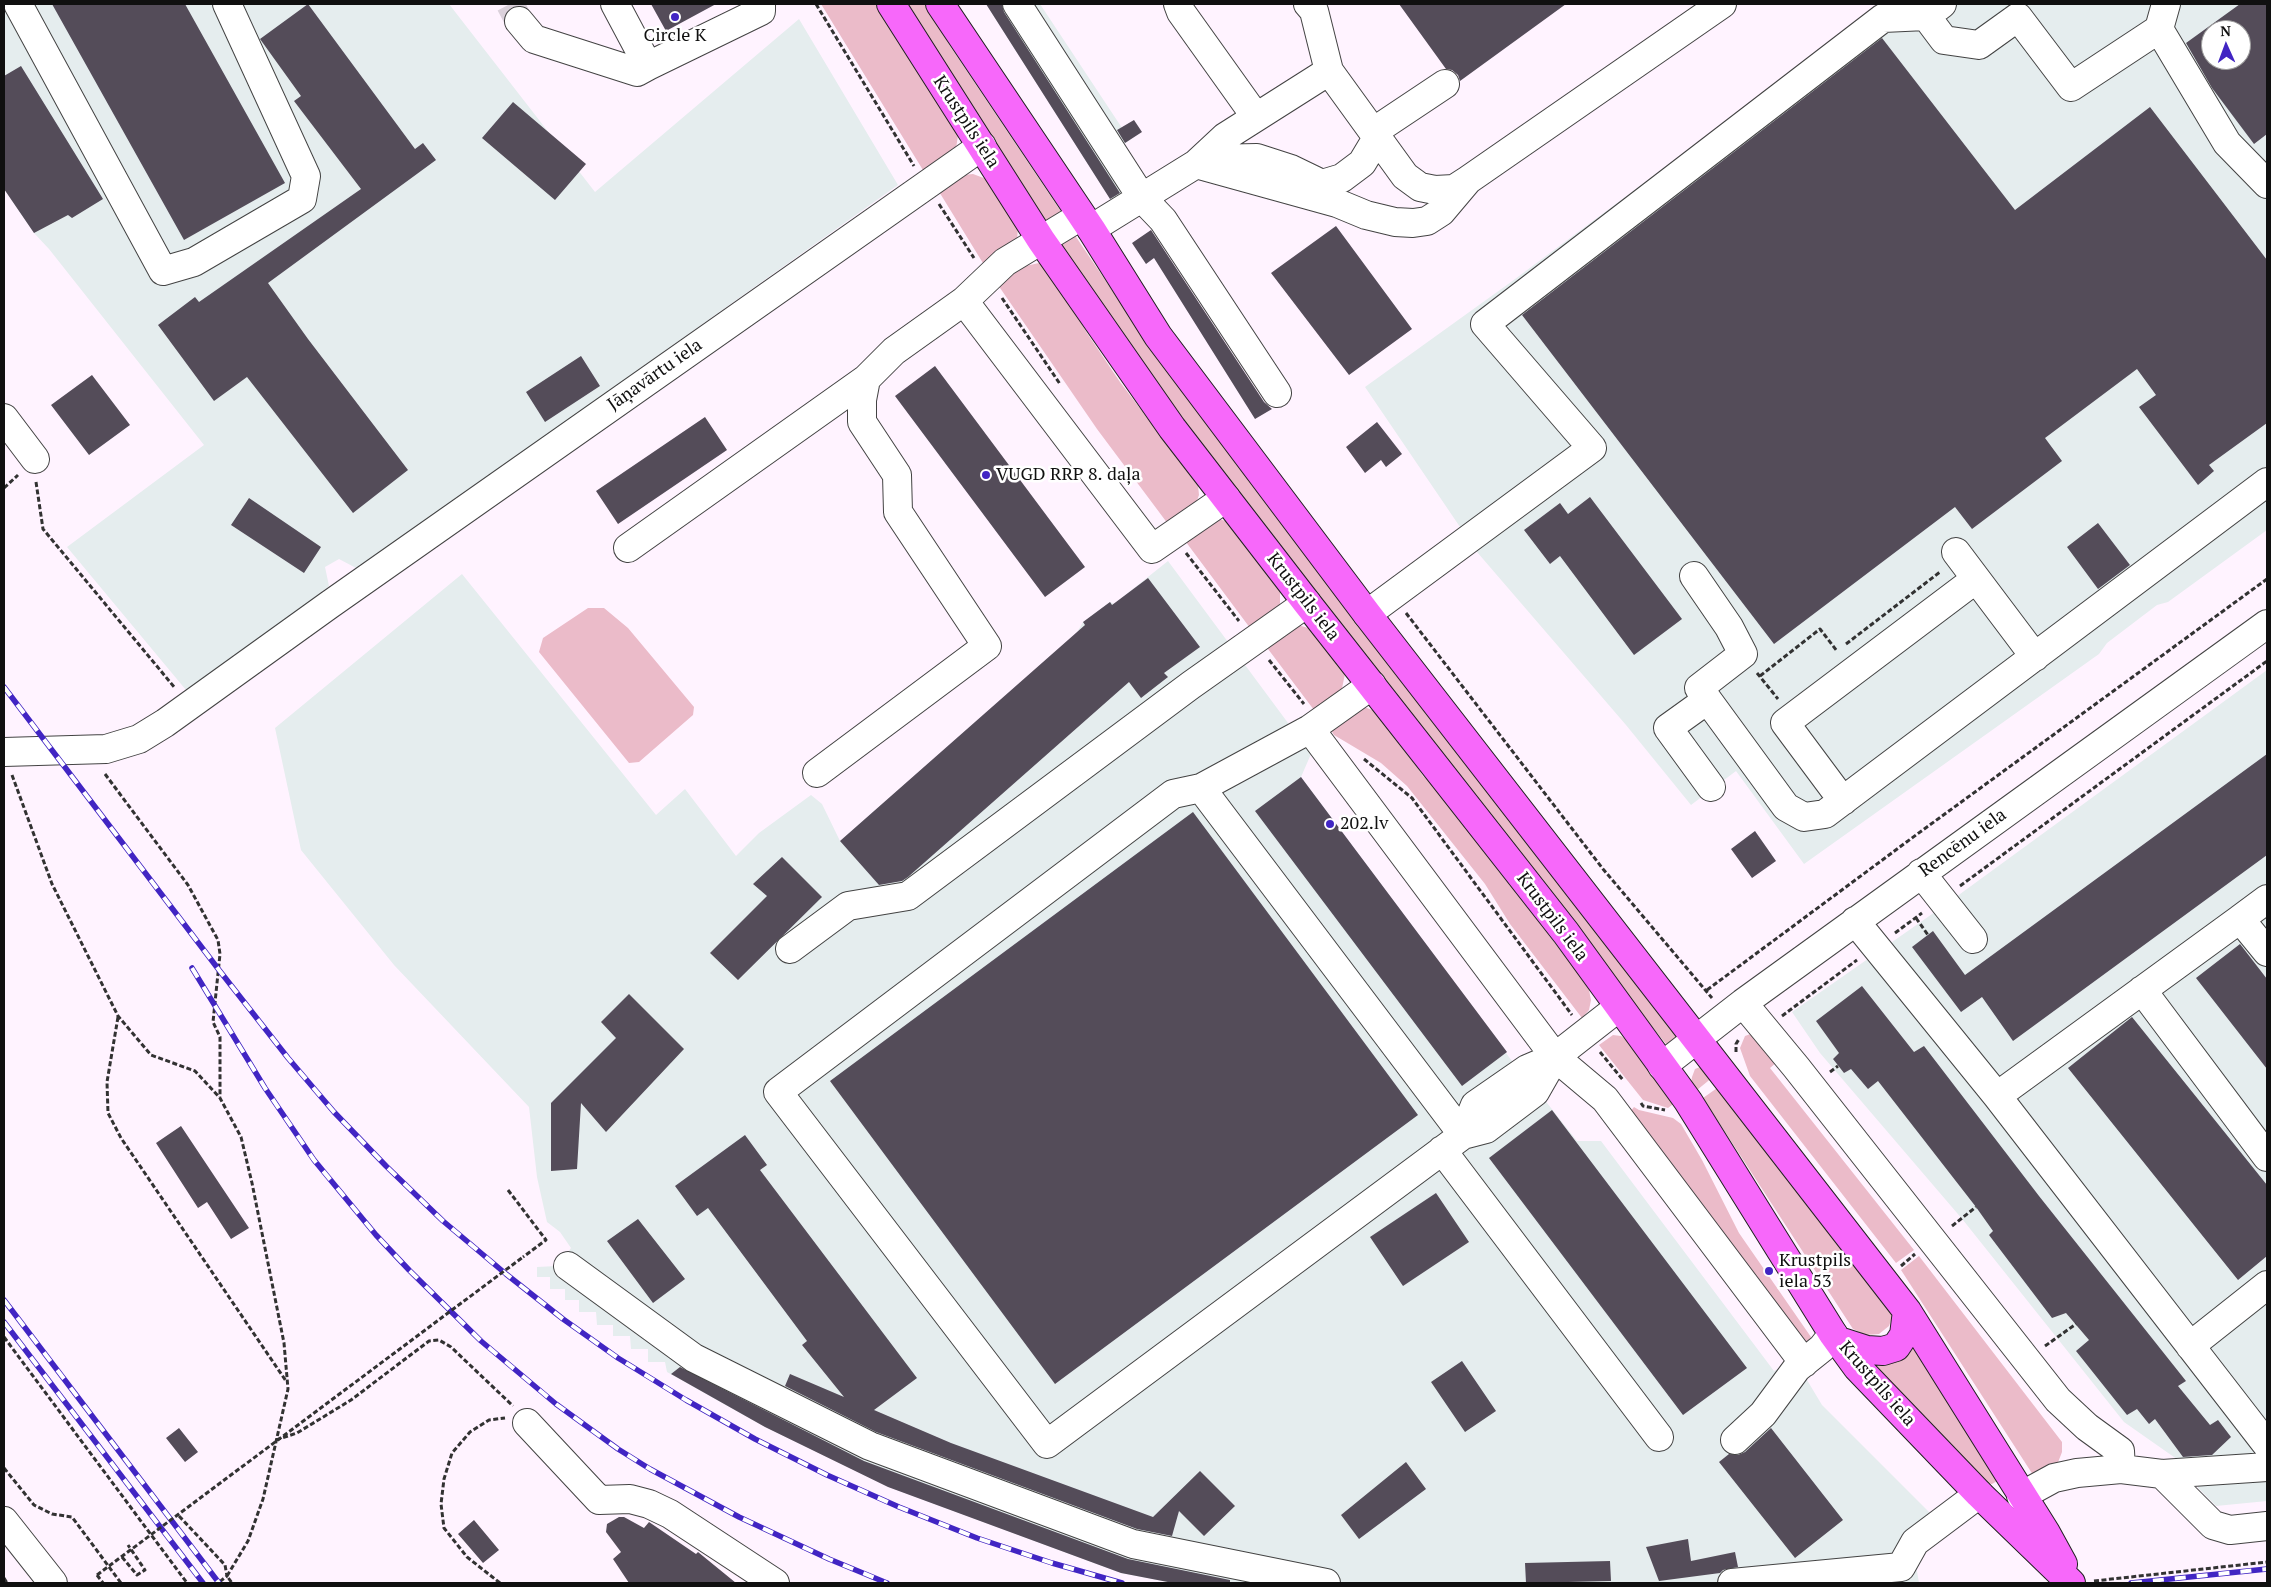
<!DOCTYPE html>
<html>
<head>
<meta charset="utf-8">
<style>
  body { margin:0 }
  #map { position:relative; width:2271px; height:1587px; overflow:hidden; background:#fff3ff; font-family:"PT Serif",serif }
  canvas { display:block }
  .frame { position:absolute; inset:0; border:5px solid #101010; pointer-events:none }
  .north { position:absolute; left:2201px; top:20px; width:50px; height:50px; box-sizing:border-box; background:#fff; border:1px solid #9f9f9f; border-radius:50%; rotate:358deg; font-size:14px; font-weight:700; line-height:20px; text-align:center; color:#101010 }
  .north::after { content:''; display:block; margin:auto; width:18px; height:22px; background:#4125c3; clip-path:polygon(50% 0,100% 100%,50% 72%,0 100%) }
</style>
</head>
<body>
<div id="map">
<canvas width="2271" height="1587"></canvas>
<div class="frame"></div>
<div class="north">N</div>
</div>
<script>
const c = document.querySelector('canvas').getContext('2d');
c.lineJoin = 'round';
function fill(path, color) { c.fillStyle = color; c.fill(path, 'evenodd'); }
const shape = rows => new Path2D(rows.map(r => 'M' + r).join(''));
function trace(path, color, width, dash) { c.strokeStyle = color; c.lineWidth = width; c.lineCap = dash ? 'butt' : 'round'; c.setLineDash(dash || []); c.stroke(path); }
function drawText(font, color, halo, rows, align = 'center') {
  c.font = font + ' "PT Serif",serif'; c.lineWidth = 5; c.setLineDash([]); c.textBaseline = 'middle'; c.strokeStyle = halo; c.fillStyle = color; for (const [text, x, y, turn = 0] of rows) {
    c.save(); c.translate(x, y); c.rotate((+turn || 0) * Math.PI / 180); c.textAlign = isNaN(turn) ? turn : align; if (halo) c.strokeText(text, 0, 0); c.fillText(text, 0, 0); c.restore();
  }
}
fill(shape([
  [4,4,449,4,595,192,799,19,898,185,358,569,339,559,325,567,329,586,191,696,67,547,204,445,49,249,34,233,4,189],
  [986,4,1040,4,1130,140,1121,146,1126,190,1111,200],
  [1884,4,2267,4,2267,530,2168,602,2157,605,2107,643,2099,654,1804,864,1736,771,1691,805,1626,725,1477,552,1365,387,1511,282],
  [2211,30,2241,30,2241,60,2211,60],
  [1168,561,1311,754,1301,777,1535,1092,1540,1094,1577,1141,1601,1141,1774,1371,1791,1362,1807,1380,1822,1405,1931,1514,1915,1559,1919,1583,1173,1583,1121,1573,889,1487,765,1427,667,1372,665,1362,648,1362,648,1349,631,1349,630,1336,613,1336,613,1325,597,1325,596,1312,579,1312,579,1300,565,1300,565,1289,550,1289,550,1277,537,1277,537,1267,557,1266,571,1248,560,1232,547,1222,537,1177,529,1107,394,965,301,850,275,728,462,574,656,815,685,789,736,856,759,833,811,795,822,804,840,841,1076,634,1083,622,1110,602,1114,604],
  [2267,670,2267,1501,2216,1506,2198,1488,2198,1460,2181,1462,2124,1422,1963,1220,1820,1053,1792,1012,1945,905]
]), '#e5edee');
fill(shape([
  [821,4,877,4,955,128,958,136,956,148,926,175],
  [907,4,926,4,950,46,1060,210,1061,216,1050,222,1044,219],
  [973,174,989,180,1018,225,1017,243,986,268,938,190,963,175],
  [1070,228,1126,311,1680,1036,1670,1049,1612,977,1146,372,1056,237],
  [1039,263,1049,268,1087,333,1120,382,1198,485,1199,495,1195,506,1168,524,1097,429,998,285,1021,267],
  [1214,518,1230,522,1280,592,1280,603,1277,613,1253,632,1183,538],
  [588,608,604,608,628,628,694,707,693,715,639,762,629,763,539,652,543,638],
  [1294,624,1312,629,1341,665,1345,674,1341,693,1317,714,1265,645],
  [1362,706,1377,712,1400,741,1423,776,1440,791,1567,959,1581,974,1589,990,1591,1000,1589,1010,1582,1018,1510,924,1485,884,1407,786,1381,763,1334,735,1331,730],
  [1756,1032,1778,1061,1770,1068,1914,1250,1896,1263,1750,1076,1740,1048,1745,1036],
  [1613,1035,1621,1036,1630,1042,1676,1102,1668,1108,1643,1100,1599,1045],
  [1700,1067,1707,1070,1713,1077,1697,1090,1691,1083,1692,1077,1695,1069],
  [1720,1086,1893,1314,1889,1326,1879,1334,1866,1335,1853,1329,1703,1098],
  [1634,1107,1639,1110,1673,1118,1681,1124,1702,1160,1739,1233,1811,1337,1807,1345,1629,1113],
  [1919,1256,2062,1442,2062,1452,2057,1465,2035,1478,1901,1270],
  [1914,1340,1999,1474,1997,1481,1992,1484,1984,1484,1865,1361]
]), '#ebbbc9');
fill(shape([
  [52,4,185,4,285,183,184,240],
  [308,4,415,149,423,143,436,160,268,283,308,339,408,470,353,513,247,377,214,401,158,325,195,297,199,302,361,189,294,101,301,96,260,39],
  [651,4,716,4,666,31],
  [986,4,1002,4,1004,12,1120,193,1110,199],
  [1399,4,1566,4,1460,81,1458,75,1452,70,1446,69],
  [2240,4,2267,4,2267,134,2254,144,2212,88,2186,43],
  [2211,30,2241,30,2241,60,2211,60],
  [1882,38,2015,210,2150,107,2267,260,2267,423,2209,465,2214,471,2198,485,2139,407,2156,395,2137,369,2045,438,2062,461,1972,529,1955,507,1774,644,1522,315],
  [21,66,103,199,72,218,68,215,34,233,4,189,4,76],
  [513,102,586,164,555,200,482,138],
  [1134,120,1142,132,1125,143,1117,130],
  [1336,226,1412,329,1349,375,1271,273],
  [1151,230,1264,402,1272,409,1255,419,1154,258,1146,264,1132,243],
  [581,356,600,386,545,422,526,392],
  [935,366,1085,567,1045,597,895,396],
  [92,375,130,425,89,455,51,405],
  [705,417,727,450,618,524,596,491],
  [1377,422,1402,454,1386,467,1381,460,1365,473,1346,447],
  [1590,497,1682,619,1634,655,1560,556,1550,564,1524,530,1560,503,1568,514],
  [249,498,321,547,304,573,231,525],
  [2098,523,2130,565,2098,589,2067,547],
  [1148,578,1200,647,1164,673,1168,677,1141,698,1129,682,908,877,902,881,879,885,840,841,1085,625,1083,622,1110,602,1112,605],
  [2267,754,2267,855,2013,1041,1982,997,1961,1012,1912,947,1933,931,1965,975],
  [1301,777,1507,1052,1462,1086,1255,811],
  [1193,812,1418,1115,1055,1384,830,1081],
  [1755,831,1776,861,1752,878,1731,849],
  [782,857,822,897,738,980,710,953,767,896,753,884],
  [2240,944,2267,979,2267,1069,2196,978],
  [1862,986,1914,1052,1924,1046,2039,1196,2186,1381,2178,1386,2210,1425,2218,1420,2231,1437,2212,1455,2183,1457,2155,1419,2149,1424,2137,1409,2127,1415,2076,1351,2089,1340,2066,1313,2052,1318,1989,1235,1993,1231,1976,1207,1878,1081,1868,1089,1851,1069,1844,1073,1833,1059,1839,1053,1816,1021],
  [629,994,684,1049,606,1132,581,1103,577,1169,551,1171,551,1103,616,1038,601,1022],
  [2132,1017,2267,1185,2267,1256,2238,1280,2068,1068],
  [1552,1110,1747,1368,1683,1415,1489,1158],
  [181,1126,249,1228,231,1239,207,1202,198,1208,156,1143],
  [745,1135,767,1165,760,1170,917,1378,874,1410,951,1443,1153,1517,1200,1471,1235,1506,1204,1536,1179,1511,1172,1536,1137,1529,876,1432,785,1386,790,1374,844,1397,802,1345,807,1341,708,1208,697,1216,675,1186],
  [1436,1193,1469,1242,1403,1286,1370,1237],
  [638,1219,685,1279,653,1303,607,1241],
  [1462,1361,1496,1411,1465,1432,1431,1382],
  [680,1367,864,1461,1128,1559,1230,1580,1230,1583,1173,1583,1121,1573,888,1487,765,1427,671,1374],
  [179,1428,198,1452,185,1462,166,1438],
  [1771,1428,1843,1520,1795,1558,1719,1462,1729,1454,1738,1455,1745,1452],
  [1406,1462,1426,1489,1359,1539,1341,1515],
  [619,1517,624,1517,644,1528,649,1522,696,1554,698,1552,736,1583,629,1583,613,1559,621,1552,606,1532,607,1524],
  [474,1520,499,1550,483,1563,458,1534],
  [1688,1539,1691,1561,1735,1552,1738,1567,1723,1570,1720,1573,1659,1581,1646,1547],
  [1610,1561,1611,1581,1526,1583,1525,1563]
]), '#544c59');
trace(shape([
  [510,4,519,21]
]), '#dbd1db', 28, [28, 14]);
const minor = shape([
  [18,4,163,271,194,262,302,199,306,176,227,4],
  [615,4,648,66,761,11,761,4],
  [1017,4,1142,198,1163,220,1277,393],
  [1178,4,1181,12,1256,117],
  [1308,4,1314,11,1329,71],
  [1926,16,1944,40,1979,45,2018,17,2071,87,2159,29,2166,4],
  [519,21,534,39,637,72,648,66],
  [2159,29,2227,143,2267,184],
  [1373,132,1445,84],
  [1210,159,1257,158,1291,169,1322,184,1327,190],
  [1196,164,1337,203,1366,215,1395,222,1413,223,1427,221,1441,212,1468,180,1722,4],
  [1322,184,1342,178,1362,163,1377,138],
  [1081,216,1005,262,964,301,1152,549,1226,498],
  [1091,229,1196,164,1225,137,1329,71,1405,176,1420,187,1435,190,1454,189,1468,180],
  [4,418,35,459],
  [628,548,866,379],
  [1956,552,2035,657],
  [1694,576,1729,627,1743,654,1699,688,1786,807,1804,817,1825,814,2267,482],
  [1367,614,1592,448,1485,324,1883,18,1926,16,1942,4],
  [1707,700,1668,728,1711,787],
  [1310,729,1555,1057,1605,1099,1804,1363],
  [4,752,106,749,139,739,165,723,329,605,982,146],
  [817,773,987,646,898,512,897,475,862,422,862,400,866,379,894,351,964,301],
  [1201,788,1463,1135,1047,1444,778,1092,1173,794,1201,788],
  [1201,788,1310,729,1372,685],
  [1843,801,1785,723,1976,579],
  [1921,873,1973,939],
  [2240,919,2267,899],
  [1855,921,1997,1096,2267,1445],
  [790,949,848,906,908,896,1191,685,1307,603],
  [2142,990,2267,1157],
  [1743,1003,1796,1067,2058,1400,2087,1427,2120,1451,2121,1469,2077,1473,2054,1478,2021,1496],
  [1662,1066,1743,1003,2267,624],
  [1997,1096,2240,919,2267,952],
  [1463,1135,1475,1105,1527,1069,1555,1057,1619,1007],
  [1463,1135,1486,1129,1535,1092,1555,1057],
  [1442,1150,1659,1437],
  [568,1266,694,1358,870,1446,1133,1544,1326,1583],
  [2190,1346,2267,1285],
  [527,1423,599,1500,630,1499,649,1504,670,1514,775,1583],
  [1735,1440,1763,1414,1797,1368,1822,1348,1833,1334],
  [2121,1469,2162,1474,2267,1467],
  [2162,1474,2213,1525,2230,1530,2267,1526],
  [4,1521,53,1583],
  [1732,1583,1901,1567,1915,1542,1979,1494]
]);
const major = shape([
  [891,4,1041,240,1172,428,1307,603,1566,933,1688,1101,1833,1334,1857,1367,1979,1494,2071,1583],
  [940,4,1091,229,1158,336,1367,614,1907,1311,2046,1533,2063,1564],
  [1839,1341,1867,1350,1883,1351,1896,1347,1904,1335,1907,1311]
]);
trace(minor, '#434343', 30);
trace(major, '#212121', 30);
trace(shape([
  [816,4,914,166],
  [939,204,974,258],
  [1002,298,1060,384],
  [36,482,43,529,175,688],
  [4,488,18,475],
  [1186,553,1239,621],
  [1406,613,1603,869,1712,998],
  [1846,644,1940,572],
  [1269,660,1304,704],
  [1757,673,1778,699],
  [1760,676,1820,629,1837,651],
  [1364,759,1412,798,1572,1015],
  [105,774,188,885,218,940,220,954,213,1022,220,1037,220,1097],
  [12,775,52,884,118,1016,151,1055,195,1071,220,1098,241,1137,252,1183,284,1343,288,1389,263,1499,248,1541,227,1576,232,1583],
  [1960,886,2267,661],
  [1916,918,1928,935],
  [1895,933,1922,913],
  [1707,990,1916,835,2267,579],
  [1782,1016,1857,960],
  [118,1017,107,1082,108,1113,121,1138,286,1381],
  [1600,1052,1623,1080],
  [1736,1052,1736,1044,1739,1039],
  [1830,1072,1838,1066],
  [1641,1103,1643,1106,1665,1110],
  [508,1190,546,1240,523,1257],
  [1952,1226,1976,1207],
  [1901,1266,1915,1254],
  [4,1337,187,1583],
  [2045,1346,2076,1324],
  [276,1440,297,1433,351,1400,429,1341,439,1340,451,1347,513,1406],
  [4,1468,34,1505,52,1514,72,1517,121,1583],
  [179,1516,225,1565,227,1576,218,1583],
  [122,1557,137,1575,145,1570,128,1545],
  [97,1575,103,1583],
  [4,1578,7,1583],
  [2094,1581,2267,1562],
  [500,1583,467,1557,444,1528,441,1504,444,1479,452,1453,470,1432,489,1420,505,1418]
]), '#323232', 3, [5, 2.5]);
trace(minor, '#fff', 28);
trace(major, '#f768fa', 28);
const rail = shape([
  [4,687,219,970,288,1058,334,1112,386,1166,443,1221,506,1274,563,1319,618,1358,686,1400,755,1439,827,1475,899,1507,977,1538,1052,1563,1122,1583],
  [192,968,265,1088,314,1160,376,1235,409,1270,481,1341,556,1404,618,1449,650,1469,739,1517,829,1559,887,1583],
  [4,1300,219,1583],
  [4,1322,203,1583],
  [2131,1583,2267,1569]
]);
trace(rail, '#4125c3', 5.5);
trace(rail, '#fff', 4, [11]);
trace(shape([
  [97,1575,523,1257]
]), '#323232', 3, [5, 2.5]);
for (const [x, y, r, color] of [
  [675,17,5,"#4125c3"],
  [986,475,5,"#4125c3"],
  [1330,824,5,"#4125c3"],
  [1769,1271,5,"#4125c3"]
]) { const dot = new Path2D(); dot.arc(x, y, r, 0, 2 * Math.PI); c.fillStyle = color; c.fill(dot); trace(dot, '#fff', 2); }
drawText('18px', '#101010', '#fff', [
  ["Circle K",675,36,"center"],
  ["VUGD RRP 8. daļa",996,475],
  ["202.lv",1340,824],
  ["Krustpils",1779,1261],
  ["iela 53",1779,1282]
], 'left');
drawText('18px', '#101010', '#fff', [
  ["Krustpils iela",966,122,57],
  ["Jāņavārtu iela",655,375,-35],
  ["Krustpils iela",1303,597,52],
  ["Rencēnu iela",1963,843,-36],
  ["Krustpils iela",1552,917,53],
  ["Krustpils iela",1877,1384,49]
]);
</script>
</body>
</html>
